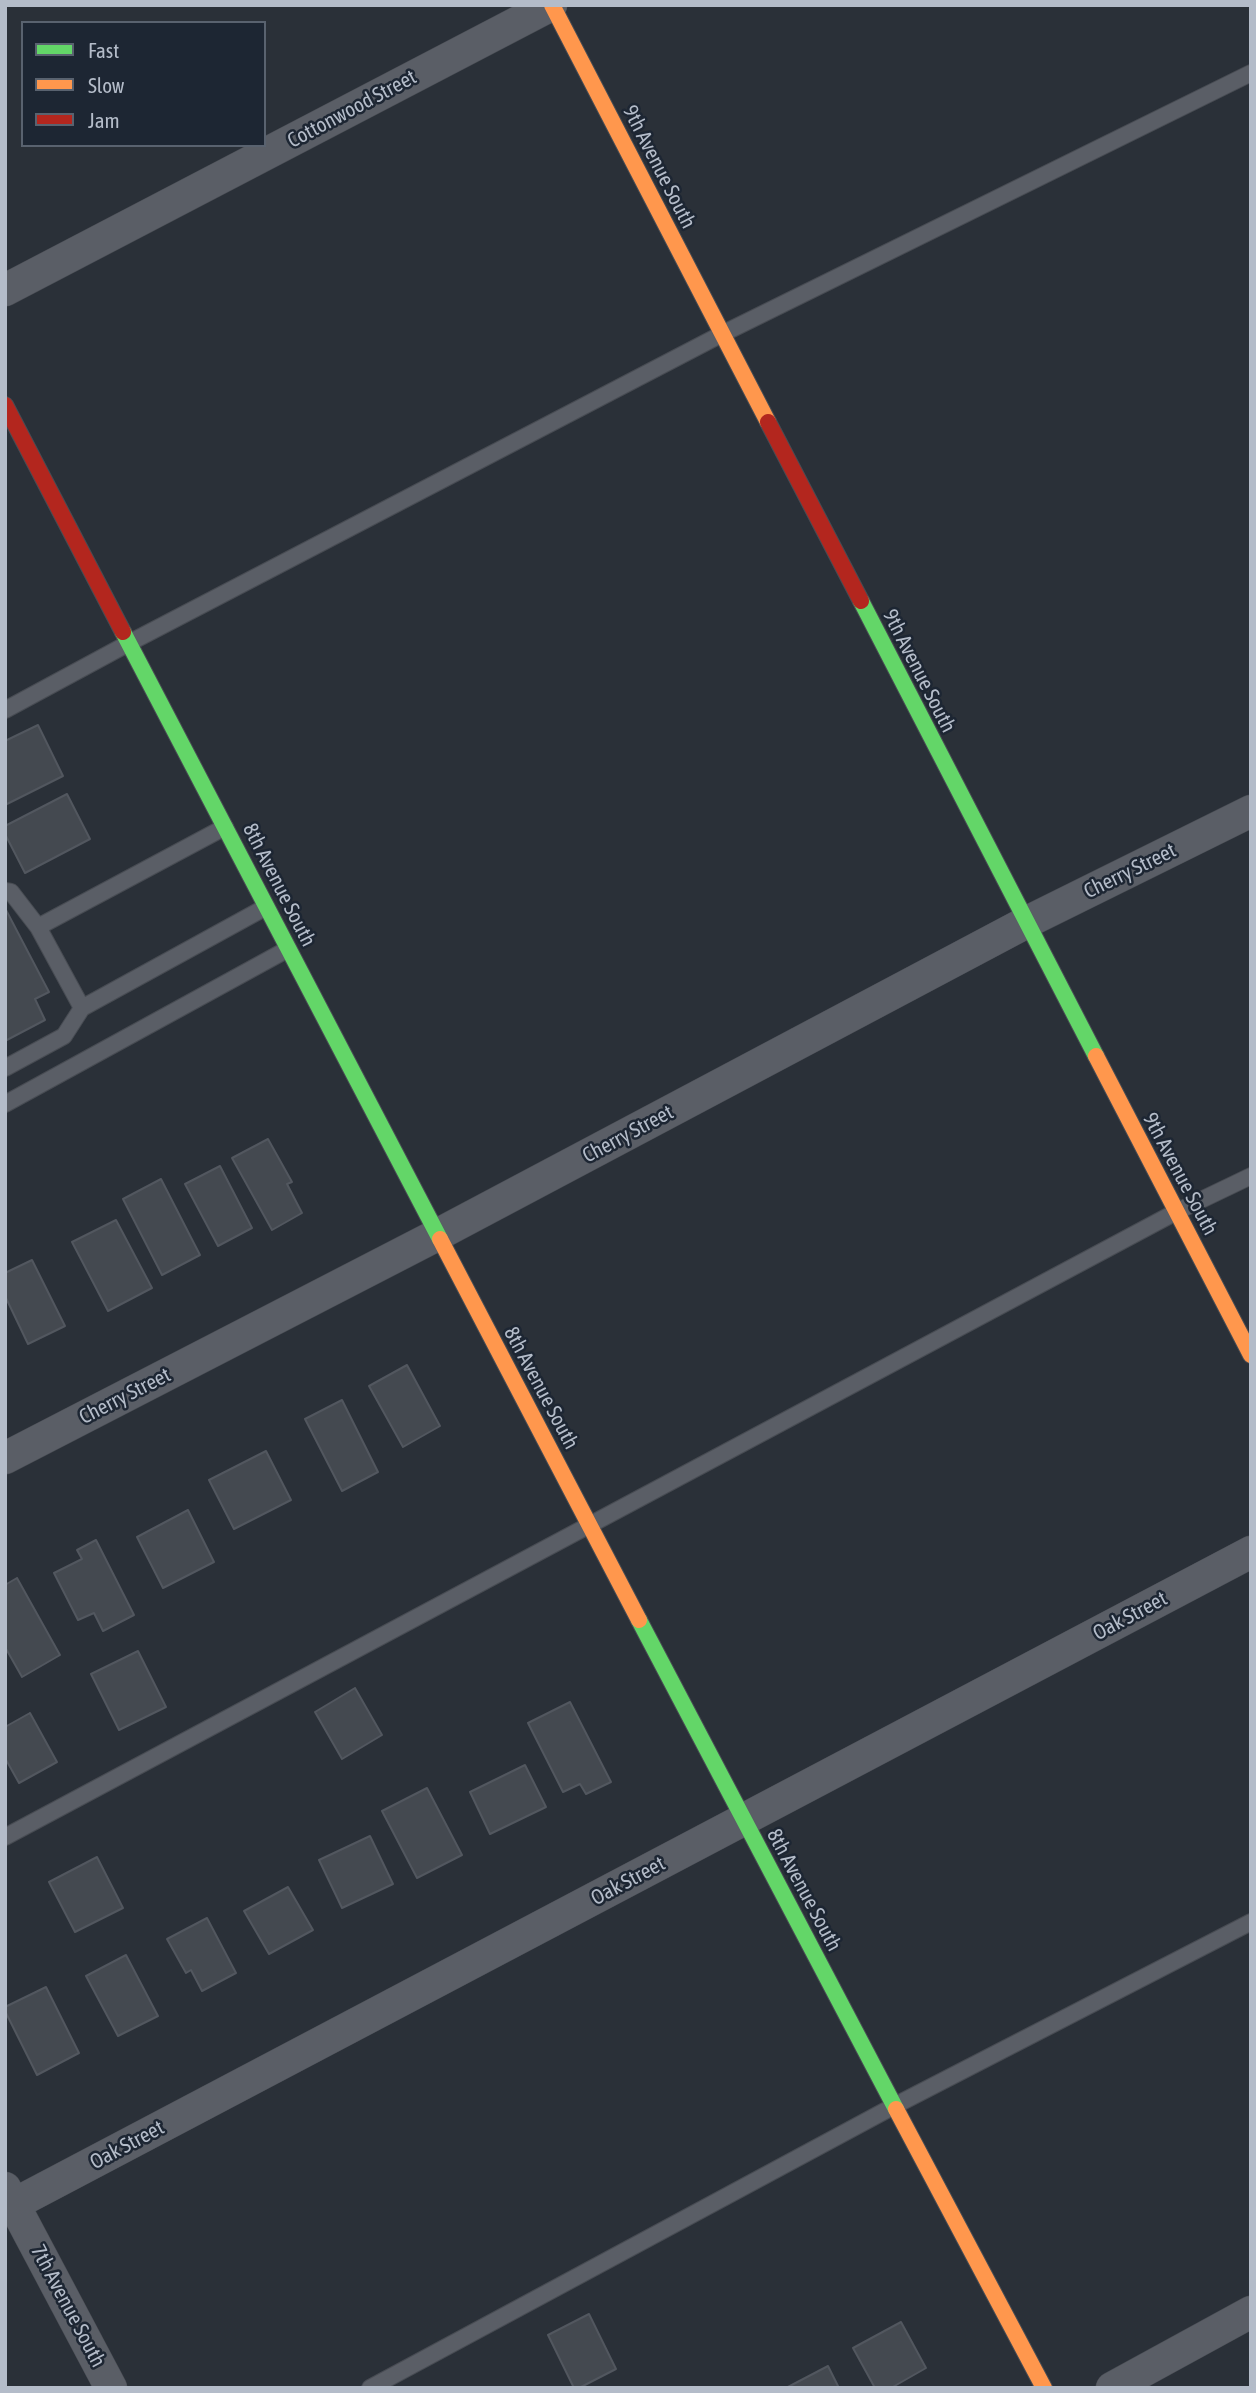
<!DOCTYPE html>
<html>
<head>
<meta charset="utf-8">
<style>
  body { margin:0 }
  #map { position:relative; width:1256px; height:2393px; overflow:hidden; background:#2a3038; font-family:"Asap Condensed",sans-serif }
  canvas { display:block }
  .frame { position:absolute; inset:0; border:7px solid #b4bcc9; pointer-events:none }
  .legend { position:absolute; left:21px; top:21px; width:245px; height:126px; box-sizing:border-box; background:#1d2633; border:2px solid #59626f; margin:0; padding:9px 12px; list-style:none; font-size:21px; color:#b4bcc9 }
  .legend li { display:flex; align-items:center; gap:14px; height:35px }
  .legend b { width:35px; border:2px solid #59626f }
</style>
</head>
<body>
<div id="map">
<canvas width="1256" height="2393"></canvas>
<div class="frame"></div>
<ul class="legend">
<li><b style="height:9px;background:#63d668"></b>Fast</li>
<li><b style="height:9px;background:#ff974d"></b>Slow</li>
<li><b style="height:9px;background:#b3261e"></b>Jam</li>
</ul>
</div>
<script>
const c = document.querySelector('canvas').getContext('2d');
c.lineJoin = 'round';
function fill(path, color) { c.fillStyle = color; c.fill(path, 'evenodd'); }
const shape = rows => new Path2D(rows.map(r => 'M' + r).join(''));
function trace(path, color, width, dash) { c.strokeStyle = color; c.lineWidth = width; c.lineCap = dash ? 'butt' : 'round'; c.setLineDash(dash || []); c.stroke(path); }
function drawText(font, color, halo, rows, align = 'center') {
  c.font = font + ' "Asap Condensed",sans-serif'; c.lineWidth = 5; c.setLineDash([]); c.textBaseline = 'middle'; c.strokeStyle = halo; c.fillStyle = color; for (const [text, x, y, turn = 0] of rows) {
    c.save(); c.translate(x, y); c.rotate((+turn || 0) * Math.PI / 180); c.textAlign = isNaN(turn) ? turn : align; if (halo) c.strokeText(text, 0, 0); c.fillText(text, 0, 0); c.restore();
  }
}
const building = shape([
  [38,725,63,776,5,805,5,741,38,725],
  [67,794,90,839,25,873,5,834,5,826,67,794],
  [5,908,49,992,35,999,45,1020,5,1041,5,908],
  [268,1139,292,1182,287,1184,302,1213,272,1230,232,1158,268,1139],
  [220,1166,252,1228,218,1246,185,1184,220,1166],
  [161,1179,200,1255,162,1275,123,1199,161,1179],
  [116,1220,152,1288,108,1311,72,1242,116,1220],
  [32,1260,65,1326,28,1344,5,1296,5,1273,32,1260],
  [407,1365,440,1426,403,1447,369,1386,407,1365],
  [342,1400,378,1472,342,1491,305,1419,342,1400],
  [266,1451,291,1500,234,1529,209,1480,266,1451],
  [188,1510,214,1562,163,1588,137,1537,188,1510],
  [96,1540,134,1615,103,1631,94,1613,78,1620,54,1573,82,1559,77,1550,96,1540],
  [17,1578,60,1655,22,1677,5,1647,5,1585,17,1578],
  [138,1651,166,1707,119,1730,91,1674,138,1651],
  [355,1688,382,1735,342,1759,315,1712,355,1688],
  [570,1702,611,1782,586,1794,580,1784,563,1792,528,1723,570,1702],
  [30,1713,57,1762,19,1783,5,1758,5,1727,30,1713],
  [525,1765,546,1807,490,1834,470,1792,525,1765],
  [427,1788,462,1855,417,1878,382,1811,427,1788],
  [370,1836,393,1884,342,1908,319,1860,370,1836],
  [97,1857,123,1908,75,1932,49,1882,97,1857],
  [288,1887,313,1930,269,1954,244,1911,288,1887],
  [207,1918,236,1973,202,1991,191,1970,186,1973,167,1939,207,1918],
  [126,1955,158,2016,118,2036,86,1976,126,1955],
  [46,1987,79,2053,37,2075,5,2011,5,2007,46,1987],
  [589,2314,616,2369,579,2388,574,2388,548,2335,589,2314],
  [901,2322,926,2368,891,2388,875,2388,853,2348,901,2322],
  [828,2366,839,2388,786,2388,828,2366]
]);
fill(building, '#444950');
trace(building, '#52575f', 2);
const lane = shape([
  [5,710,129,643,722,334,1251,73],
  [225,827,38,927,82,1008,266,907],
  [5,891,11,892,38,927],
  [5,1068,64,1036,82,1008],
  [5,1104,288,949],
  [5,1837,1176,1212,1251,1176],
  [370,2388,894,2106,1251,1922]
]);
const street = shape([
  [5,290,551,5],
  [5,1458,437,1235,1025,923,1251,811],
  [5,2188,111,2388],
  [5,2209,1251,1552],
  [1112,2388,1251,2312]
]);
const fast = shape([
  [861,601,1096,1056],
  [123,632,440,1239],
  [639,1620,896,2109]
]);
const slow = shape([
  [552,5,768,422],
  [1096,1056,1251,1355],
  [440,1239,639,1620],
  [896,2109,1044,2388]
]);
const jam = shape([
  [5,405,123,632],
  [768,422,861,601]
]);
trace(lane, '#484c53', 18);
trace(street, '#484c53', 33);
trace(fast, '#484c53', 18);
trace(slow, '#484c53', 18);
trace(jam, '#484c53', 18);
trace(lane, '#5a5e66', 16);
trace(street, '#5a5e66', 32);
trace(fast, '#63d668', 16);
trace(slow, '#ff974d', 16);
trace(jam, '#b3261e', 16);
drawText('21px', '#b4bcc9', '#1d2633', [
  ["Cottonwood Street",352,109,-28],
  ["9th Avenue South",659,167,63],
  ["9th Avenue South",919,671,63],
  ["Cherry Street",1130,871,-26],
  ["8th Avenue South",279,885,63],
  ["Cherry Street",628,1134,-28],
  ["9th Avenue South",1180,1174,62],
  ["8th Avenue South",541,1388,62],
  ["Cherry Street",125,1396,-27],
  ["Oak Street",1130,1616,-28],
  ["Oak Street",628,1881,-28],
  ["8th Avenue South",804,1890,62],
  ["Oak Street",127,2145,-28],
  ["7th Avenue South",68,2306,62]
]);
</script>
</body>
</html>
